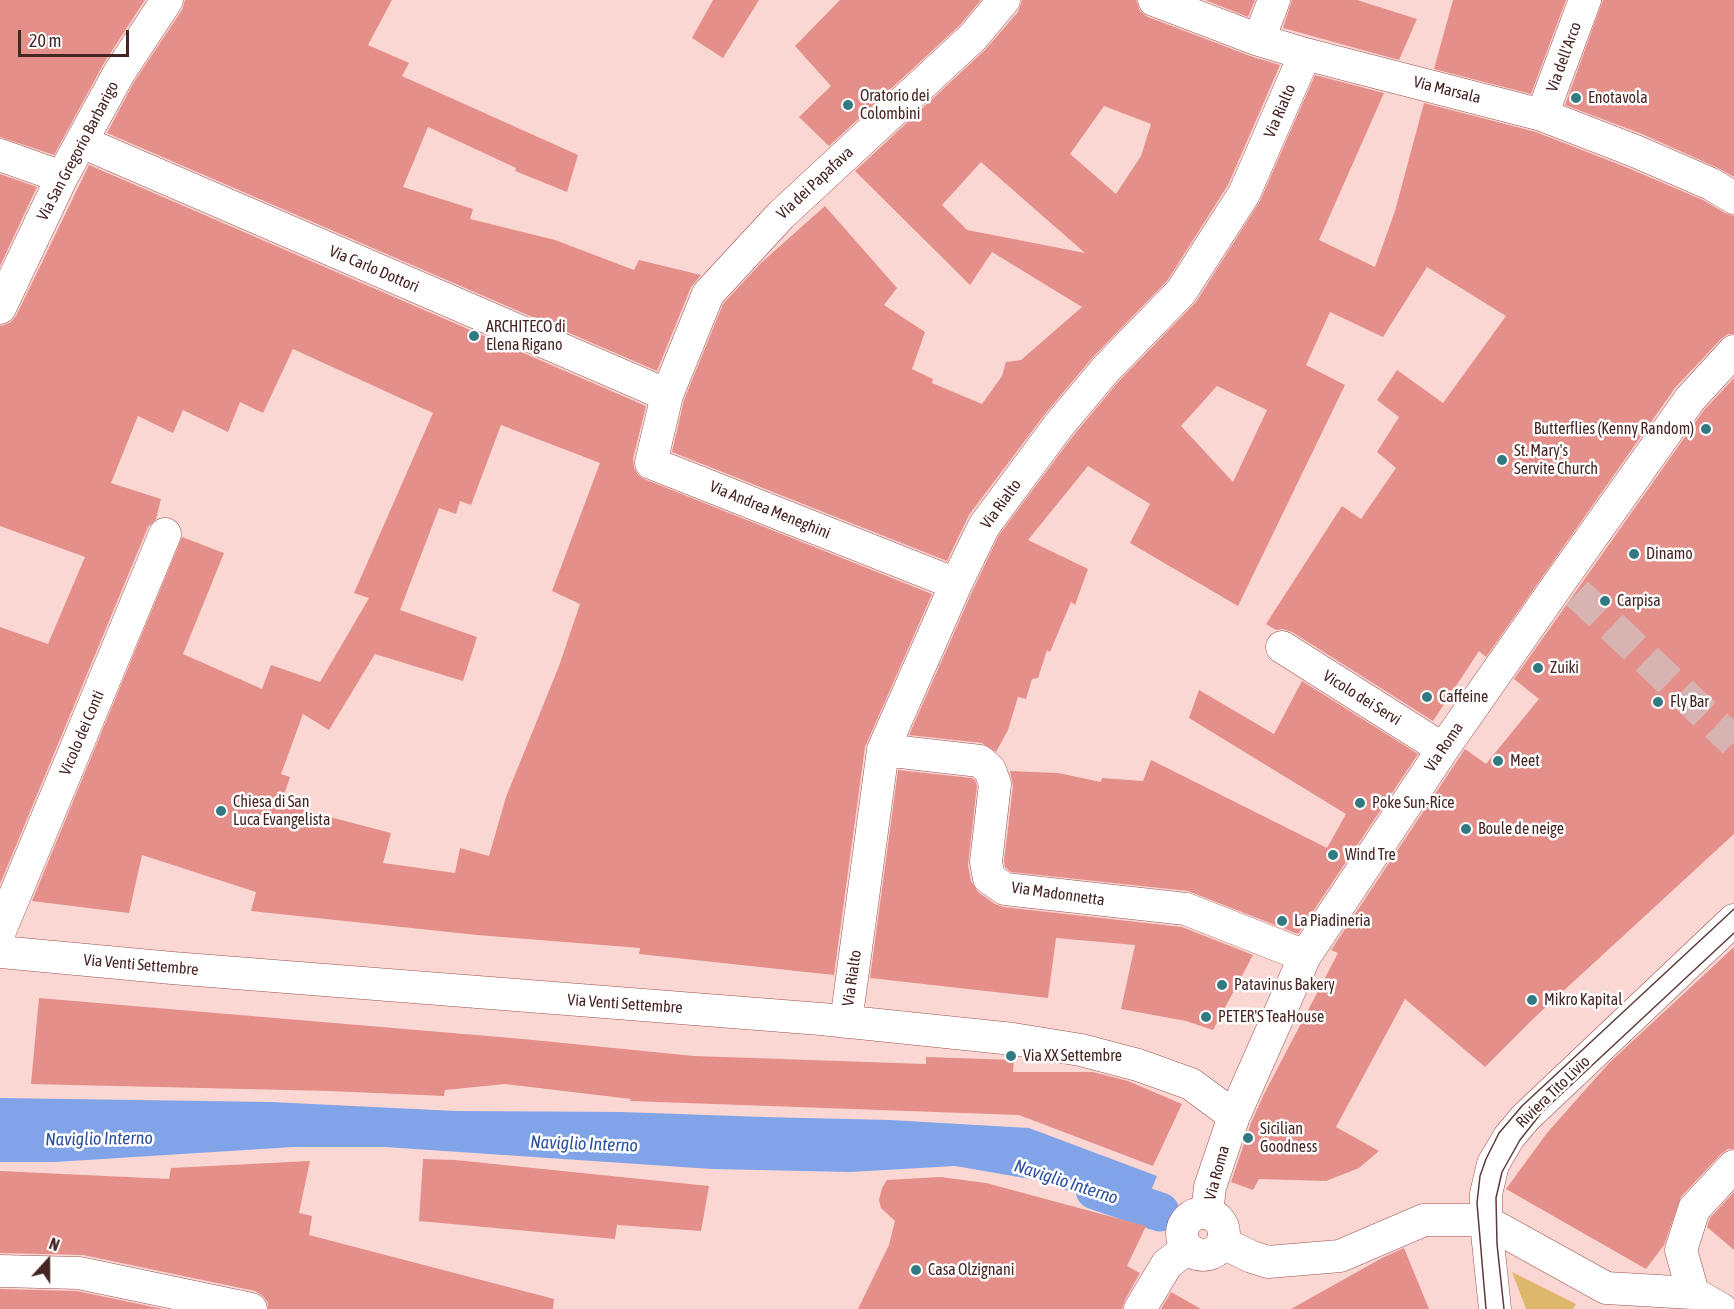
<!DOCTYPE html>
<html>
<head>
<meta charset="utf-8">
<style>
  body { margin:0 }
  #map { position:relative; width:1734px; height:1309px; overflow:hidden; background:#fbd7d4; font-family:"Asap Condensed",sans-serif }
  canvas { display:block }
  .north { position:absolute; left:18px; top:1231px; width:60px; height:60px; -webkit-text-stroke:4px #fff; paint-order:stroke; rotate:21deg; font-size:16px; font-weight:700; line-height:24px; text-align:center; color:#472523 }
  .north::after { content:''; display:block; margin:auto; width:21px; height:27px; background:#472523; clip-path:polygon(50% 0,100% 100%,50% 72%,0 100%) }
  .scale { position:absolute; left:18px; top:30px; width:111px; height:27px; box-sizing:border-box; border:3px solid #472523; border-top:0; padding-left:8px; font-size:18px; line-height:21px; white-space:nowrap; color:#472523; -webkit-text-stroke:4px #fff; paint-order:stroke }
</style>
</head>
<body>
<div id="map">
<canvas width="1734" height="1309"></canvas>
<div class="north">N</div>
<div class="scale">20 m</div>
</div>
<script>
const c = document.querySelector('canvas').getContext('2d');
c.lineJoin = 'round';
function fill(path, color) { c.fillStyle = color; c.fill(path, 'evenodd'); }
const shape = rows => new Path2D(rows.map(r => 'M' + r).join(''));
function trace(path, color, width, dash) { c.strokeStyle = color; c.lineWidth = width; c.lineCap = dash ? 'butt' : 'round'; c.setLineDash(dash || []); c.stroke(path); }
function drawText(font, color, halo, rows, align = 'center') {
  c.font = font + ' "Asap Condensed",sans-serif'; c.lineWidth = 5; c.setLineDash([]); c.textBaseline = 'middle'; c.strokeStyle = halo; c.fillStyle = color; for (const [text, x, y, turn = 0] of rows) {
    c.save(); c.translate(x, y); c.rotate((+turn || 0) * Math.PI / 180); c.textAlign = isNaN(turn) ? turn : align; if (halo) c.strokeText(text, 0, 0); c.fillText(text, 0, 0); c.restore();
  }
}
fill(shape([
  [1512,1272,1576,1304,1573,1309,1526,1309]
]), '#ddb76c');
fill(shape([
  [0,1098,271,1102,456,1111,622,1112,764,1117,890,1120,1029,1128,1157,1176,1141,1215,1036,1180,955,1166,850,1172,712,1169,385,1147,293,1147,55,1162,0,1162]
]), '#81a4e8');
trace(shape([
  [1095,1190,1160,1212]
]), '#81a4e8', 39);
fill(shape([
  [0,0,145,0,104,63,54,155,0,137],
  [185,0,392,0,368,45,409,63,402,76,578,155,567,192,515,171,516,168,428,127,403,187,473,209,470,219,555,240,634,270,639,260,701,275,691,287,657,371,107,133,134,82,182,10],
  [713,0,759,0,723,58,692,38],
  [840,0,981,0,960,25,829,146,799,117,831,86,795,46],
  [1022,0,1136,0,1140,11,1148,17,1253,57,1280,65,1228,185,1167,281,1093,357,1045,414,969,515,947,561,672,452,684,400,723,304,761,263,825,206,897,288,884,305,925,332,912,369,933,379,932,383,982,404,1002,376,1006,362,1021,360,1082,307,992,252,970,285,855,171,985,50,1018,12],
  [1104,106,1151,124,1141,156,1116,194,1070,154],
  [981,162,1085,253,967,230,942,205],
  [1205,0,1255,0,1248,17],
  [1292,0,1357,0,1417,19,1399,60,1283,28],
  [1453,0,1566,0,1531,94,1434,69],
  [1603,0,1734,0,1734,177,1718,168,1642,134,1565,105],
  [1315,75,1384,93,1319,240,1375,267,1395,211,1424,103,1536,132,1628,168,1703,200,1725,213,1734,216,1734,334,1728,334,1721,339,1675,388,1486,657,1479,651,1433,721,1292,632,1283,629,1276,630,1266,624,1342,506,1361,519,1396,468,1377,452,1399,417,1377,400,1397,370,1443,403,1506,316,1427,267,1383,337,1330,312,1306,365,1345,385,1238,606,1130,543,1150,504,1088,466,1028,540,1088,569,1075,605,1071,602,1050,652,1047,650,1038,678,1032,679,1026,699,1018,697,1008,730,996,752,982,743,909,735,972,592,999,535,1073,436,1119,381,1196,302,1260,201],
  [1217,386,1267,410,1233,482,1181,426],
  [89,165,646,406,633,459,634,468,638,475,644,479,932,594,865,747,834,975,639,954,640,948,477,935,251,911,256,892,142,855,129,913,32,901,182,537,224,553,183,654,262,689,271,665,320,682,369,598,354,593,433,413,293,349,263,413,240,402,228,432,183,410,173,433,138,416,111,483,161,499,156,519,148,527,0,884,0,627,48,644,85,557,0,526,0,326,10,323,16,316],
  [501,425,600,463,552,591,580,604,559,666,506,797,489,856,460,848,455,873,383,863,391,833,303,810,302,805,282,801,290,777,281,774,303,714,329,730,375,654,463,681,477,637,400,610,439,508,456,514,460,501,471,505],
  [0,174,37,187,0,266],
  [1734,378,1734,834,1534,1018,1485,1067,1405,999,1336,1127,1379,1151,1359,1168,1326,1181,1259,1179,1253,1190,1231,1182,1251,1123,1264,1094,1338,953,1331,950,1465,749,1486,764,1539,699,1514,679,1704,410],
  [1302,681,1418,754,1298,934,1188,891,1011,872,1005,867,1004,861,1013,786,1010,771,1058,773,1101,782,1102,778,1143,781,1151,760,1327,848,1346,814,1189,718,1199,690,1274,734],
  [898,770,972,778,975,780,977,786,968,865,971,881,978,892,995,904,1003,907,1182,927,1253,955,1213,1030,1186,1021,1121,1009,1135,945,1056,938,1048,998,870,978],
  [1734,947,1734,1149,1728,1149,1721,1154,1681,1197,1664,1245,1646,1269,1506,1189,1547,1133,1609,1063],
  [39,998,523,1039,694,1056,926,1064,926,1057,1014,1060,1013,1072,1093,1072,1128,1081,1182,1104,1153,1166,1019,1115,630,1101,631,1099,505,1084,445,1090,444,1096,330,1091,31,1084],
  [423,1159,455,1160,709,1186,701,1231,617,1225,615,1239,419,1221],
  [310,1161,299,1213,312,1216,309,1235,554,1299,553,1309,268,1309,268,1303,263,1296,255,1291,83,1255,0,1253,0,1171,169,1179,171,1168],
  [940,1177,986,1183,1146,1226,1127,1266,1140,1273,1125,1300,1122,1309,858,1309,889,1245,895,1221,881,1208,879,1200,882,1188,887,1180],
  [1734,1192,1734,1250,1707,1227,1710,1218],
  [1404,1248,1429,1309,1291,1309,1382,1258],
  [0,1289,77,1291,163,1309,0,1309],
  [1171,1292,1201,1309,1161,1309]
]), '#e48f8a');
trace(shape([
  [1577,593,1734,742]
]), '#d7b3b1', 32, [32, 16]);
const street = shape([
  [1154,0,1259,40,1305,54,1542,115,1635,151,1711,184,1734,198],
  [1259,40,1274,0],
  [1542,115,1585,0],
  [82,142,667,395],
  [0,155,62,177],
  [0,308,62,177,119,73,167,0],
  [956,584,651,463,667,395,708,294,781,215,973,37,1004,0],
  [1282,647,1443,749],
  [883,750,980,761,990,770,995,784,986,862,989,878,1005,889,1186,909,1305,956],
  [0,931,165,534],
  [0,952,172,968,821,1019,1013,1039,1081,1050,1138,1065,1191,1084,1234,1116],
  [846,1022,883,750,956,584,984,526,1059,425,1106,369,1181,292,1244,194,1305,54],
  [1207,1213,1210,1187,1234,1116,1305,956,1443,749,1562,579,1690,399,1734,351],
  '1182 1234a21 21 0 1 1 42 0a21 21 0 1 1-42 0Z',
  [1223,1243,1252,1257,1268,1262,1340,1256,1424,1220,1477,1220,1496,1227,1606,1288,1693,1293,1721,1309],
  [0,1271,79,1273,251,1309],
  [1693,1293,1681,1250,1694,1209,1734,1166],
  [1140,1309,1167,1264,1188,1248],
  [1495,1309,1486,1223,1486,1194,1493,1164,1509,1137,1525,1118,1734,920]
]);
trace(street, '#9e504e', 33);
trace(street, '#fff', 32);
trace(shape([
  [1486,1309,1477,1203,1480,1176,1486,1159,1499,1133,1522,1106,1734,909],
  [1504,1309,1497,1244,1496,1198,1502,1172,1520,1140,1542,1112,1734,933]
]), '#5d3b39', 1.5);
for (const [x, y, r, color] of [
  [1576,98,6,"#327a81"],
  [848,105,6,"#327a81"],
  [474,336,6,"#327a81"],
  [1706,429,6,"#327a81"],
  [1502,460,6,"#327a81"],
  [1634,554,6,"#327a81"],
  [1605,601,6,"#327a81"],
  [1538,668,6,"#327a81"],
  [1427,697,6,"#327a81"],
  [1658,702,6,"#327a81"],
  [1498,761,6,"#327a81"],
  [1360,803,6,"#327a81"],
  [221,811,6,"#327a81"],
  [1466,829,6,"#327a81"],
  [1333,855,6,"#327a81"],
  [1282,921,6,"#327a81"],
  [1222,985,6,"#327a81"],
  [1532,1000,6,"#327a81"],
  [1206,1017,6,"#327a81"],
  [1011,1056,6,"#327a81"],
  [1248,1138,6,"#327a81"],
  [916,1270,6,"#327a81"]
]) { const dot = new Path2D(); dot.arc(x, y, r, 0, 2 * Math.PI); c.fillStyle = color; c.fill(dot); trace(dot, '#fff', 2); }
drawText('16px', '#472523', '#fff', [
  ["Via dell'Arco",1564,57,-70],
  ["Via Marsala",1447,90,14],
  ["Via Rialto",1280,111,-67],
  ["Via San Gregorio Barbarigo",78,151,-62],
  ["Via dei Papafava",815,183,-43],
  ["Via Carlo Dottori",374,269,23],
  ["Via Rialto",1001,504,-54],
  ["Via Andrea Meneghini",770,510,22],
  ["Vicolo dei Servi",1362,698,32],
  ["Vicolo dei Conti",82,733,-67],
  ["Via Roma",1444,747,-56],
  ["Via Madonnetta",1058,894,8],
  ["Via Venti Settembre",141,965,5],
  ["Via Rialto",852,978,-82],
  ["Via Venti Settembre",625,1004,4],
  ["Riviera Tito Livio",1553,1092,-44],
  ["Via Roma",1217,1173,-75]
]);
drawText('16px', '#472523', '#fff', [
  ["Oratorio dei",860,96],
  ["Colombini",860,114],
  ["Enotavola",1588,98],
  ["ARCHITECO di",486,327],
  ["Elena Rigano",486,345],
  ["Butterflies (Kenny Random)",1694,429,"right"],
  ["St. Mary's",1514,451],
  ["Servite Church",1514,469],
  ["Dinamo",1646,554],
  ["Carpisa",1617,601],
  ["Zuiki",1550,668],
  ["Caffeine",1439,697],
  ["Fly Bar",1670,702],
  ["Meet",1510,761],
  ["Chiesa di San",233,802],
  ["Luca Evangelista",233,820],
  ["Poke Sun-Rice",1372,803],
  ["Boule de neige",1478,829],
  ["Wind Tre",1345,855],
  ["La Piadineria",1294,921],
  ["Patavinus Bakery",1234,985],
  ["Mikro Kapital",1544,1000],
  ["PETER'S TeaHouse",1218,1017],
  ["Via XX Settembre",1023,1056],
  ["Sicilian",1260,1129],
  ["Goodness",1260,1147],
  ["Casa Olzignani",928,1270]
], 'left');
drawText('italic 18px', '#2c51a1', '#fff', [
  ["Naviglio Interno",99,1139,-1],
  ["Naviglio Interno",584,1144,2],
  ["Naviglio Interno",1066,1182,18]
]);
</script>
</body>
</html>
